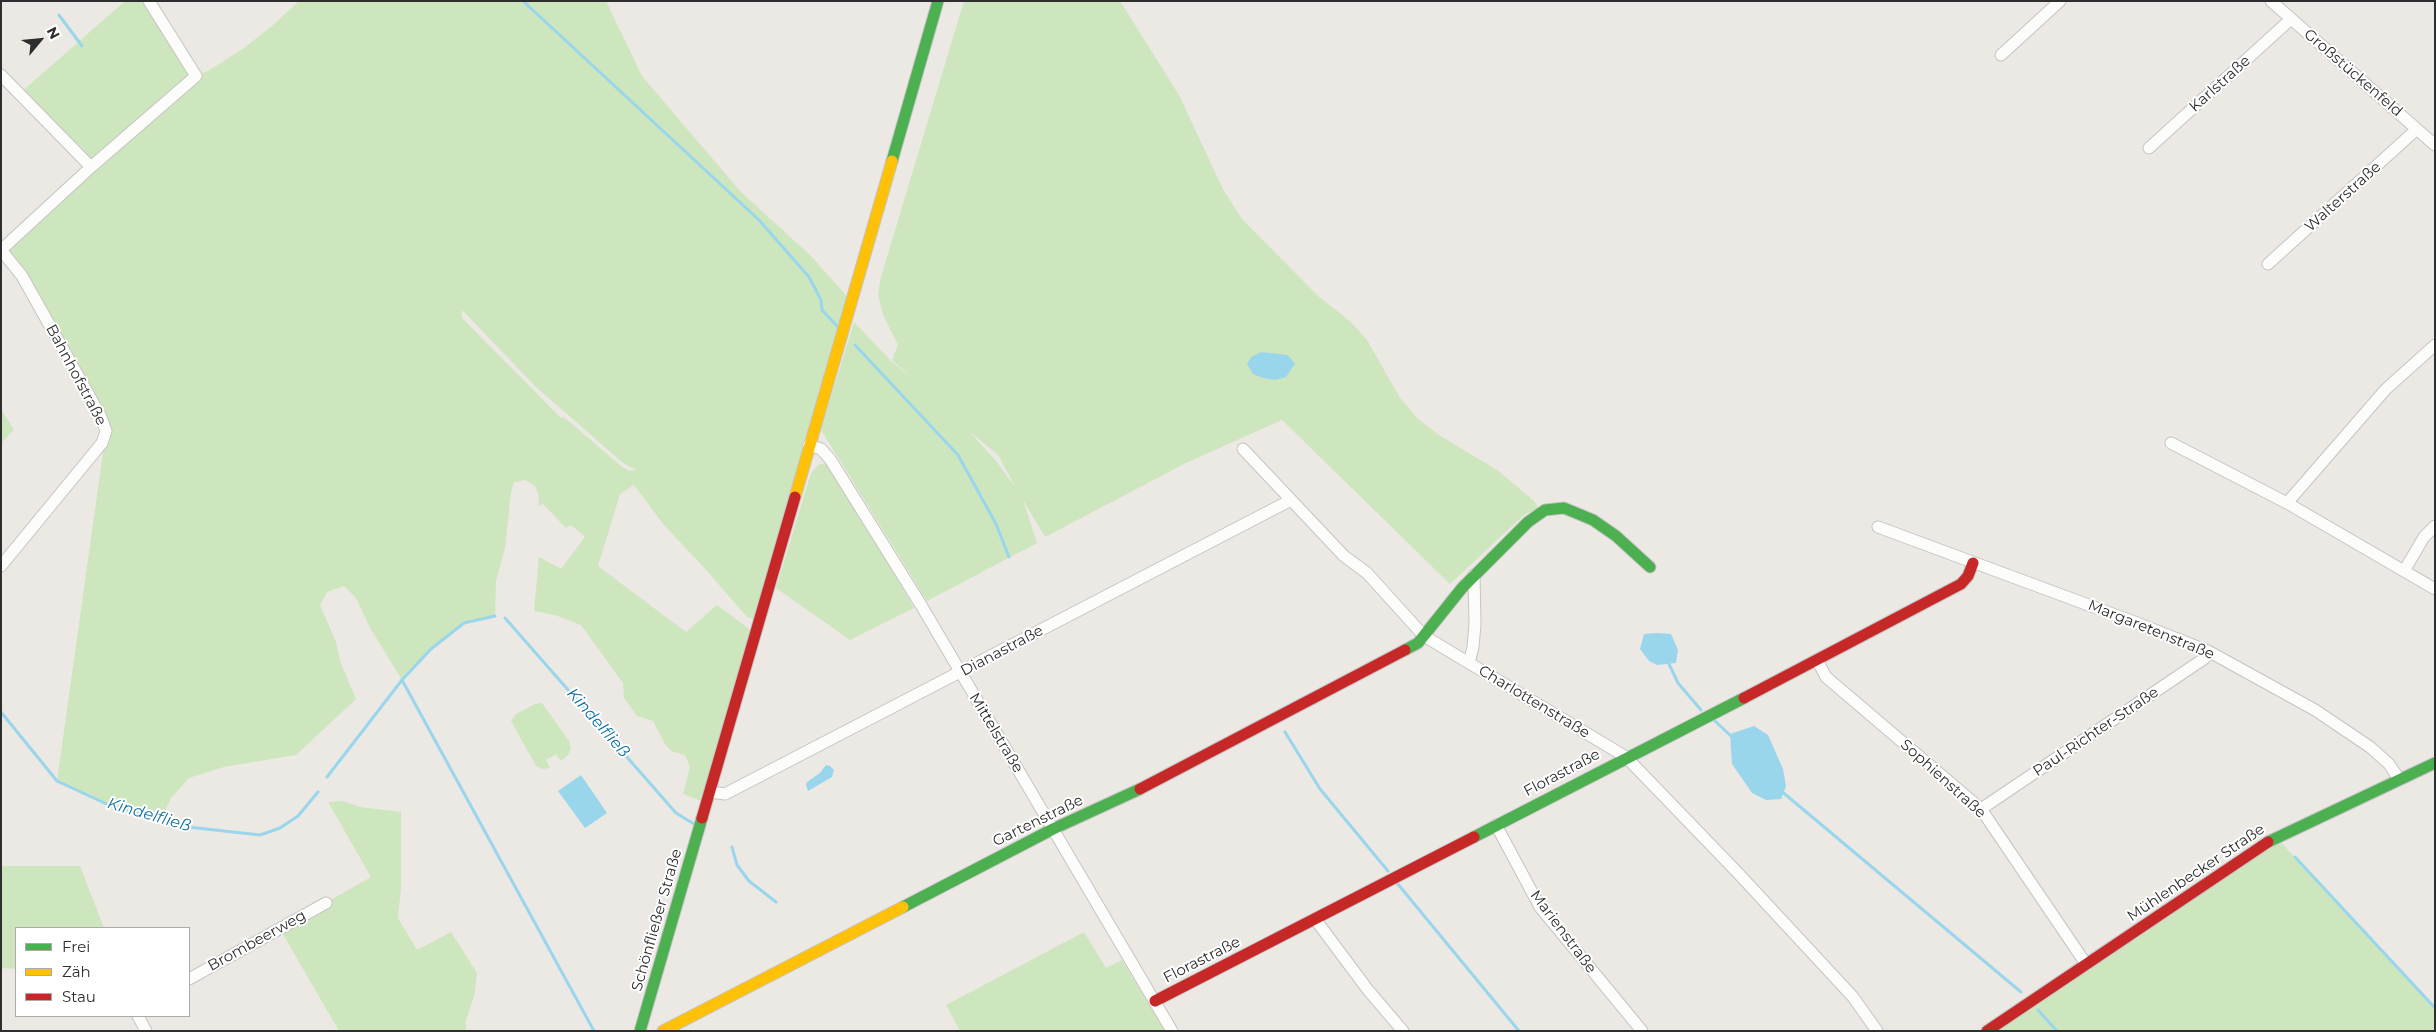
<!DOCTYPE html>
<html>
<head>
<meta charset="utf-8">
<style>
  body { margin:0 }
  #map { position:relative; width:2436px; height:1032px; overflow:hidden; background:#ece8e4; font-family:Montserrat,sans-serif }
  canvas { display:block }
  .frame { position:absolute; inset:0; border:2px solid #2e2e2e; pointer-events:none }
  .legend { position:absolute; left:15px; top:927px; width:175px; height:90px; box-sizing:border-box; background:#fff; border:1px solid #ababab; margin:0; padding:6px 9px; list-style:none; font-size:15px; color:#2e2e2e }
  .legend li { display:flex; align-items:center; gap:10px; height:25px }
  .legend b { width:25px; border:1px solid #ababab }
  .north { position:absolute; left:15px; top:15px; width:50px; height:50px; -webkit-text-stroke:4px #fff; paint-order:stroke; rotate:62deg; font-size:14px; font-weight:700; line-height:20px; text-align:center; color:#2e2e2e }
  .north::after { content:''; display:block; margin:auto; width:18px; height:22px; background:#2e2e2e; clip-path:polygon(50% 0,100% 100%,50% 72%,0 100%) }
</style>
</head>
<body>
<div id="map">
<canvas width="2436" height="1032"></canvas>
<div class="frame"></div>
<ul class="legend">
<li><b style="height:6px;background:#4caf50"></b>Frei</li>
<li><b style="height:6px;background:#ffc107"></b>Zäh</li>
<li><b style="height:6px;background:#c62828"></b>Stau</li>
</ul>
<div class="north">N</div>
</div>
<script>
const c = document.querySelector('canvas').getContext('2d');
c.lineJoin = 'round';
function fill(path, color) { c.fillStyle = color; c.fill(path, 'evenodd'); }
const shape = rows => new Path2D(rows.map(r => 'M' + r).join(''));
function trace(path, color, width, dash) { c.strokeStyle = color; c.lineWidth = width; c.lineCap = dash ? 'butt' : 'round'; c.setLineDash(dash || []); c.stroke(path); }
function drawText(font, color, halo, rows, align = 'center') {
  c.font = font + ' Montserrat,sans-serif'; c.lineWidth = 4; c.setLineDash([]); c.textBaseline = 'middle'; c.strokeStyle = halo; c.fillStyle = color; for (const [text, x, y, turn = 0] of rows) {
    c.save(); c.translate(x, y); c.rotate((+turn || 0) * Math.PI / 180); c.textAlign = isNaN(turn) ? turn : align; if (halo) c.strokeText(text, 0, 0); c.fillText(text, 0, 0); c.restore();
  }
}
fill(shape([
  [125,1,149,1,197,75,208,71,244,48,273,25,299,1,606,1,642,76,740,191,811,256,847,296,754,619,747,617,708,572,663,524,634,485,620,494,598,566,686,632,717,605,752,631,704,802,683,794,690,767,685,755,671,751,665,744,653,721,637,716,624,698,623,683,581,625,555,615,534,611,539,557,561,569,585,537,571,525,566,528,543,504,538,506,539,496,535,486,525,480,514,482,511,493,505,548,496,581,495,616,464,623,431,649,402,680,370,628,356,598,344,586,327,592,320,605,336,642,340,661,356,699,296,755,224,767,189,778,171,798,161,820,113,807,57,781,106,431,1,251,91,167,19,94],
  [462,310,536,387,623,463,636,470,629,471,621,466,564,417,561,418,462,318],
  [964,1,1120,1,1179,95,1223,189,1242,219,1318,296,1351,322,1367,340,1400,398,1418,419,1439,435,1497,470,1534,501,1539,509,1525,514,1450,584,1282,420,1186,463,1045,537,1023,500,1037,543,927,601,821,430,854,322,892,362,912,378,892,360,898,345,883,315,878,294,881,277],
  [1261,352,1274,355,1275,380],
  [969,431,998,455,1016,488,996,461],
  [1,409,14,430,1,443],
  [829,462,914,608,850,640,776,588,811,473,818,465],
  [542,703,569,741,571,749,568,755,561,761,556,754,546,760,550,768,543,769,536,766,511,721,516,714,535,704],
  [343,801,360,807,401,812,401,887,398,918,417,950,451,932,477,973,475,993,466,1020,466,1031,339,1031,280,929,371,877,328,802],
  [2276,837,2435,1008,2435,1031,1987,1031],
  [1,866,80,866,104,928,16,928,16,969,1,968],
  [1084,932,1106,968,1122,960,1165,1031,960,1031,946,1005]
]), '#cee6be');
fill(shape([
  [1261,352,1288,355,1295,364,1286,377,1275,380,1263,378,1253,374,1247,364,1251,357],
  [1657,633,1671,634,1678,650,1676,663,1657,665,1649,661,1640,649,1644,634],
  [1754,726,1768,735,1783,769,1786,786,1781,799,1766,800,1752,793,1732,764,1730,734],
  [826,765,830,766,834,770,832,777,808,791,806,785,807,782,820,773],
  [581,775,607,813,585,828,558,791]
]), '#99d6ec');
trace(shape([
  [523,1,759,220,809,277,821,300,822,310,837,326],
  [59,15,82,46],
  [855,345,958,455,996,524,1009,557],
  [505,618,676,813,694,824],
  [1669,664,1678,683,1701,710],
  [402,680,594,1031],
  [1,712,57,781,113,807,188,827,260,835,280,828,298,816,318,792],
  [1714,720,1733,738],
  [1285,732,1320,789,1388,871],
  [327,777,402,680,431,649,464,623,495,616],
  [1780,790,2021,992],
  [732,847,737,865,749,881,776,902],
  [2295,857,2435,1008],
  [1397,883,1519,1031],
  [2038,1010,2057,1031]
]), '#99d6ec', 3);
const street = shape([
  [2271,1,2435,145],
  [2001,55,2060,1],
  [1,75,91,167],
  [2149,148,2291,19],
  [1,250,22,276,100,415,106,431,102,443,1,566],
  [1,250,91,167,196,76,149,1],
  [2268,264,2417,129],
  [2435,345,2386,389,2287,503,2435,589],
  [2171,443,2287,503],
  [809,445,821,449,830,459,921,605,1172,1031],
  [1243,449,1344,556,1367,573,1424,636,1626,757,1737,872,1853,997,1877,1031],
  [1878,527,2137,623,2208,651,2315,710,2370,747,2389,764,2399,779],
  [2404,571,2424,537,2435,526],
  [1817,660,1826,677,1981,809,2086,964],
  [1469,663,1473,647,1475,624,1474,575],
  [710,792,725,794,1291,500],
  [1981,809,2205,658,2208,651],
  [1496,825,1540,907,1642,1031],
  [1315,919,1368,990,1403,1031],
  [189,979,326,903],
  [138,1016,146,1031]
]);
const fast = shape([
  [892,161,938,1],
  [1405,650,1418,643,1462,588,1528,522,1545,510,1564,508,1593,520,1616,536,1650,567],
  [1474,837,1744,698],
  [2268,842,2435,763],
  [903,907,1053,829,1140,789],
  [640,1031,702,818]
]);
const slow = shape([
  [795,497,892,161],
  [663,1031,903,907]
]);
const jam = shape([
  [1744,698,1961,584,1968,576,1973,563],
  [1140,789,1405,650],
  [702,818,795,497],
  [1155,1001,1474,837],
  [1987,1031,2268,842]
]);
trace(street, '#c5c4c5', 13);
trace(fast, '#c5c4c5', 13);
trace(slow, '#c5c4c5', 13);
trace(jam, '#c5c4c5', 13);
trace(street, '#fcfcfb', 11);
trace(fast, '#4caf50', 11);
trace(slow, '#ffc107', 11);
trace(jam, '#c62828', 11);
drawText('15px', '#2e2e2e', '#fff', [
  ["Großstückenfeld",2353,73,41],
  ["Karlstraße",2220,84,-42],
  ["Walterstraße",2343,197,-42],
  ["Bahnhofstraße",76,375,62],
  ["Margaretenstraße",2151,630,22],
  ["Dianastraße",1002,651,-28],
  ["Charlottenstraße",1534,702,31],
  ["Paul-Richter-Straße",2096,732,-34],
  ["Mittelstraße",996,733,59],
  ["Florastraße",1562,773,-28],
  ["Sophienstraße",1943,779,42],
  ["Gartenstraße",1038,821,-26],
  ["Mühlenbecker Straße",2196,873,-34],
  ["Schönfließer Straße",657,920,-74],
  ["Marienstraße",1563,932,53],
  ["Brombeerweg",257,941,-29],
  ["Florastraße",1202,960,-27]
]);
drawText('italic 16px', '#0d6fa3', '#fff', [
  ["Kindelfließ",598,723,49],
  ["Kindelfließ",149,815,16]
]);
</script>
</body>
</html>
